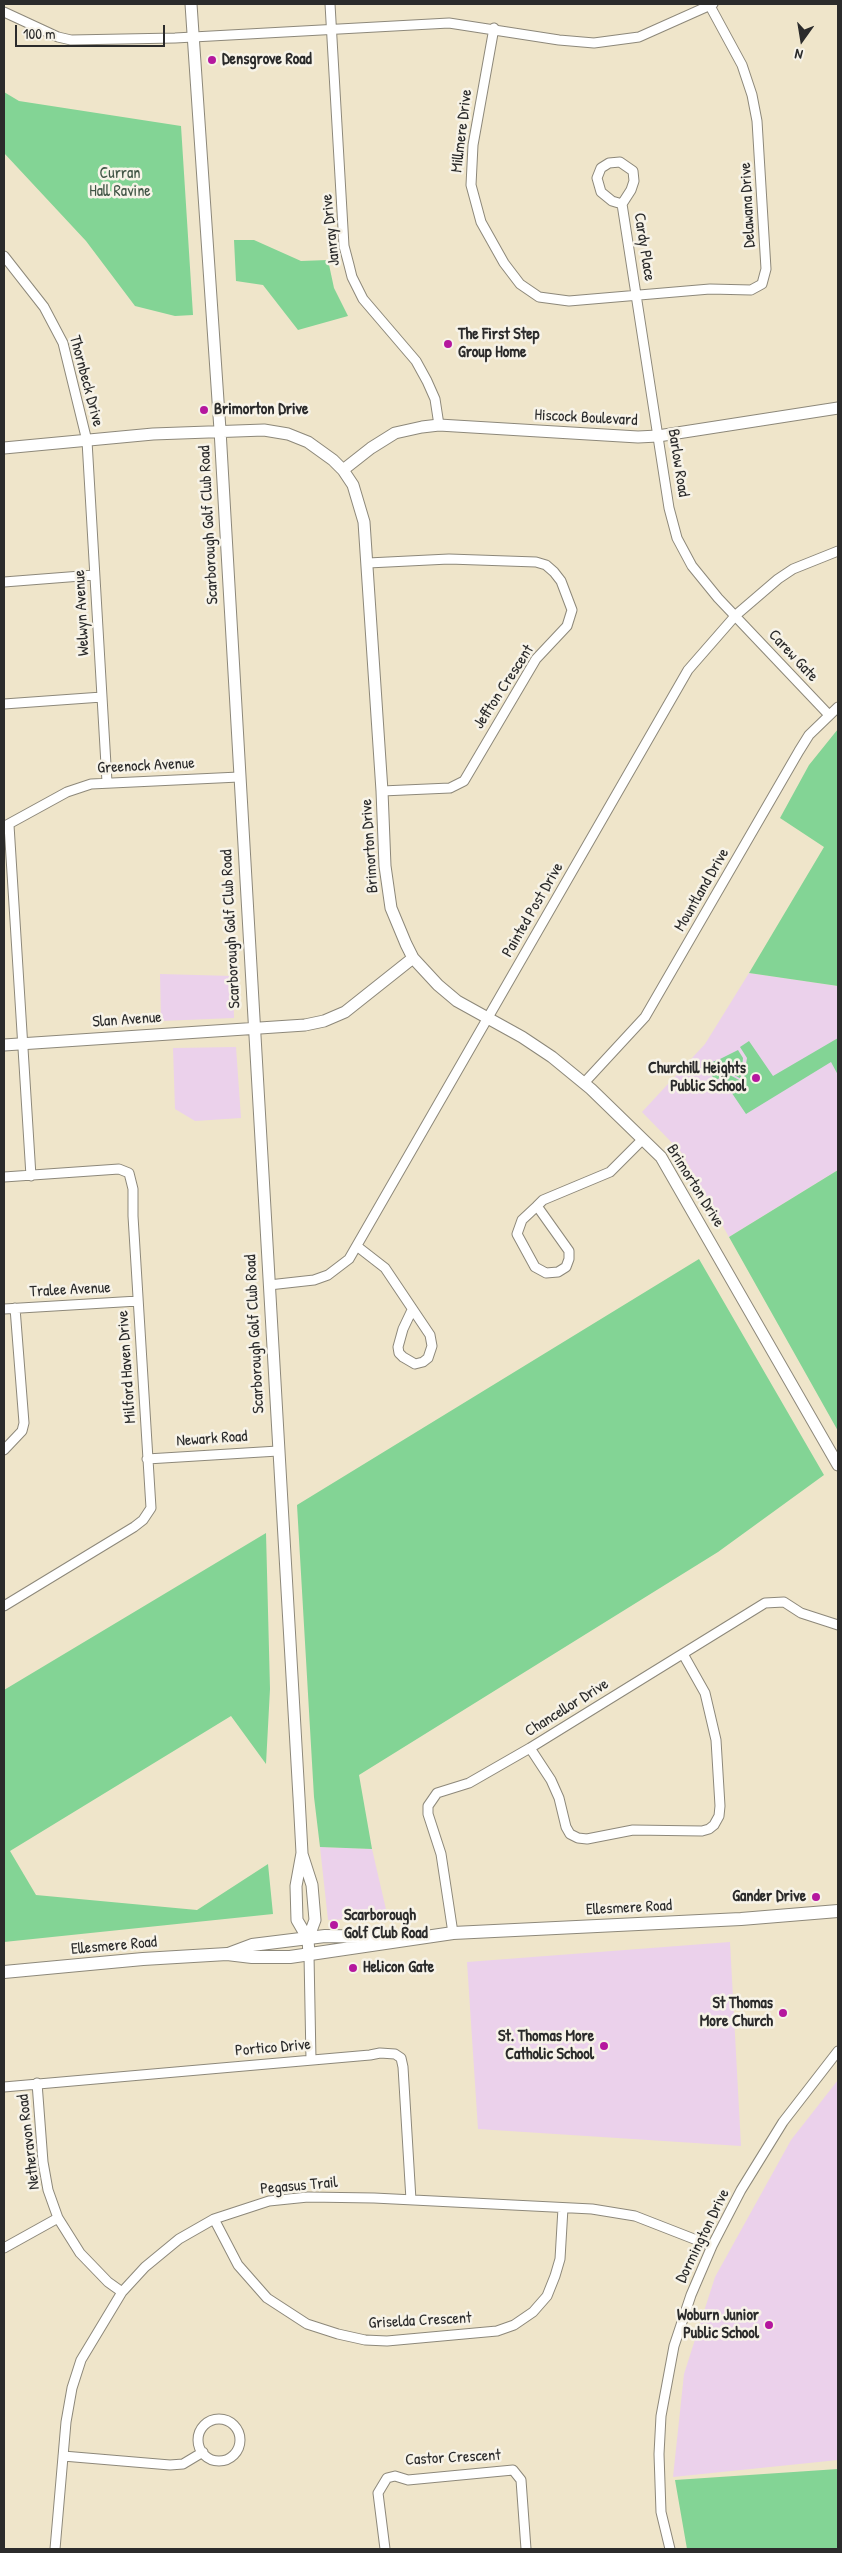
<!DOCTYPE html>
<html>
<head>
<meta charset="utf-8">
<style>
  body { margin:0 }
  #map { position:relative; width:842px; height:2553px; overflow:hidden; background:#efe5ca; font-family:"Patrick Hand",sans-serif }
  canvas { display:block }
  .frame { position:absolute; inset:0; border:5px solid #2b2b2b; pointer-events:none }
  .north { position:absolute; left:777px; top:15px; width:50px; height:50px; -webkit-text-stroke:4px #f7f3e8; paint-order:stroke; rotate:193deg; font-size:14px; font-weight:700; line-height:20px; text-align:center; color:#2b2b2b }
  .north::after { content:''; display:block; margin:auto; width:18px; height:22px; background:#2b2b2b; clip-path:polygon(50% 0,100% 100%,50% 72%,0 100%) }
  .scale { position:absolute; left:15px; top:25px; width:150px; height:22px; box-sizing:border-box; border:2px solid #2b2b2b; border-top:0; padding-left:6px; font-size:15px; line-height:18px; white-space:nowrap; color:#2b2b2b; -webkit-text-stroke:4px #f7f3e8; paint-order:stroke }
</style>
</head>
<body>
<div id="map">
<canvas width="842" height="2553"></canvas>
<div class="frame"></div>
<div class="north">N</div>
<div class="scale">100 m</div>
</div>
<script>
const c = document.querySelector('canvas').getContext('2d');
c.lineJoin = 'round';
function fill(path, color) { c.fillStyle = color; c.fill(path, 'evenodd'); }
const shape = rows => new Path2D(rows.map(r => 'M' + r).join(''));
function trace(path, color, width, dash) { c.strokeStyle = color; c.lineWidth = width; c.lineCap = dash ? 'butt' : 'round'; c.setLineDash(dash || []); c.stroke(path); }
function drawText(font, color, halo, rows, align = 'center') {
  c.font = font + ' "Patrick Hand",sans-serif'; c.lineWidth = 5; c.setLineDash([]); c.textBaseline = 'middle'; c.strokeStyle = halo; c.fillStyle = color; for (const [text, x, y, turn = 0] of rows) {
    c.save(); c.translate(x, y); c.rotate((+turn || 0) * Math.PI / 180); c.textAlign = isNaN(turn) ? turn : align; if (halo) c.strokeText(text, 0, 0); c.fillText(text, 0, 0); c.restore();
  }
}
fill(shape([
  [749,973,838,986,838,1170,729,1237,681,1152,642,1112,705,1044],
  [160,974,233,976,234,1018,161,1021],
  [236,1047,241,1118,195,1121,175,1109,173,1048],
  [320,1847,372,1849,388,1918,328,1920],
  [730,1942,741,2146,478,2129,467,1962],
  [838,2080,838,2460,673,2477,684,2374,715,2277,791,2140]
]), '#ebd1eb');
fill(shape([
  [4,92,19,101,181,126,193,315,175,316,135,306,86,241,4,153],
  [234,240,254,240,301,261,328,260,334,288,348,316,298,330,263,285,236,281],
  [838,729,838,986,749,973,824,847,780,818,809,765],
  [838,1038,838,1075,831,1062,746,1114,721,1077,715,1081,706,1065,717,1060,726,1073,743,1082,747,1058,740,1047,749,1041,773,1076],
  [738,1050,743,1058,741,1079,726,1070,720,1059],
  [838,1170,838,1431,729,1237],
  [699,1259,824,1475,718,1552,359,1775,372,1849,320,1847,314,1797,297,1505],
  [266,1533,270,1689,266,1764,231,1716,10,1851,36,1895,197,1910,268,1864,273,1914,4,1942,4,1690],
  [838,2469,838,2549,687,2549,675,2480]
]), '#83d495');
const minor = shape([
  [330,4,344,246,349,265,352,277,363,299,416,361,427,381,435,399,439,425],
  [4,12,58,37,71,40,175,38,449,23,559,40,594,43,639,37,713,4],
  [494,28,473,145,471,185,481,222,504,263,520,284,539,297,569,301,710,289,751,290,762,284,766,269,757,121,752,95,742,65,710,6],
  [622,204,612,201,601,192,597,178,601,168,609,163,620,162,633,171,634,181,631,190,622,204,669,508,677,538,692,566,718,598,829,715],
  [4,256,44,307,63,343,87,441,107,782],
  [368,563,449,559,536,562,546,565,554,572,561,581,572,610,567,626,536,659,464,781,450,788,382,791],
  [4,582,94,575],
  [4,704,102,697],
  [9,825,31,1176],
  [5,826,67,792,91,784,239,777],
  [584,1083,645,1017,799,751,809,735,838,707],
  [4,1177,119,1169,129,1173,133,1189,133,1216,151,1508,143,1520,134,1527,4,1606],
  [537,1206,569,1251,569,1259,566,1267,558,1272,546,1273,535,1267,517,1234,522,1220,537,1206,543,1200,610,1172,642,1140],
  [358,1247,385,1268,430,1335,432,1346,428,1358,423,1362,415,1364,403,1357,399,1353,398,1347,403,1329,412,1310],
  [269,1285,314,1280,328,1275,349,1259,688,670,736,615,778,579,793,569,838,551],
  [4,1309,138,1301],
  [4,1450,22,1431,24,1423,15,1308],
  [147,1459,278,1451],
  [530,1748,551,1780,559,1798,566,1827,570,1834,578,1838,587,1839,633,1830,702,1831,709,1829,714,1825,719,1816,720,1806,716,1740,705,1693,683,1654],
  [453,1933,441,1854,428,1814,428,1806,437,1793,469,1783,530,1748,765,1603,784,1602,801,1613,838,1625],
  [309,1955,311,2060],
  [37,2083,43,2162,48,2190,58,2218,80,2253,108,2282,122,2292],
  [4,2087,370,2055,380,2053,395,2054,401,2058,403,2067,411,2200],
  [214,2219,238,2265,267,2298,307,2324,338,2334,365,2340,387,2341,497,2331,514,2325,533,2312,547,2296,555,2276,560,2259,563,2208],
  [4,2248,58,2218],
  '198 2440a21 21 0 1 1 42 0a21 21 0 1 1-42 0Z',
  [63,2456,170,2465,183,2464,203,2452],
  [55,2549,66,2422,72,2388,81,2360,122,2292,145,2267,179,2239,214,2219,269,2201,308,2197,374,2198,592,2209,635,2216,712,2246],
  [385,2549,378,2493,387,2478,395,2476,408,2480,513,2470,521,2480,526,2549],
  [670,2549,661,2512,659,2454,661,2416,674,2346,691,2295,712,2246,741,2190,783,2122,838,2051]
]);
const tertiary = shape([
  [191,4,220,430,299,1797,302,1853,296,1886,297,1920,308,1939,309,1955],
  [4,448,153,434,264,430,288,434,308,442,333,460,343,470,353,485,364,522,382,791,385,866,391,908,406,944,413,958,438,985,457,1001,522,1037,552,1057,591,1089,661,1157,838,1465],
  [343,470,371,448,395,433,422,427,439,425,638,437,658,436,838,408],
  [4,1045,305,1025,324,1021,345,1012,413,958],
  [302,1854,312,1885,315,1920,308,1939]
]);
const secondary = shape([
  [228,1954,252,1945,325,1936,393,1937],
  [4,1972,143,1959,227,1954,252,1957,290,1957,453,1933,741,1919,838,1911]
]);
trace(minor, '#8d887a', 11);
trace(tertiary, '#8d887a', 13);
trace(secondary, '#8d887a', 14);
trace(minor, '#fff', 9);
trace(tertiary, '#fff', 11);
trace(secondary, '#fff', 12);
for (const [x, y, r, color] of [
  [212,60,5,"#b5179e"],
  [448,344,5,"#b5179e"],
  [204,410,5,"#b5179e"],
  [756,1078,5,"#b5179e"],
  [816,1897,5,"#b5179e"],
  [334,1925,5,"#b5179e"],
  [353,1968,5,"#b5179e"],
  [783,2013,5,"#b5179e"],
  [604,2046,5,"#b5179e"],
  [769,2325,5,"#b5179e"]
]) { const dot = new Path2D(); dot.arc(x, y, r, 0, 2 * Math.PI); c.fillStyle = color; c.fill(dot); trace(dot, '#f7f3e8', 2); }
drawText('bold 16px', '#2b2b2b', '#f7f3e8', [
  ["Densgrove Road",222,60],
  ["The First Step",458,335],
  ["Group Home",458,353],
  ["Brimorton Drive",214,410],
  ["Churchill Heights",746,1069,"right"],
  ["Public School",746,1087,"right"],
  ["Gander Drive",806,1897,"right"],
  ["Scarborough",344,1916],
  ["Golf Club Road",344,1934],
  ["Helicon Gate",363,1968],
  ["St Thomas",773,2004,"right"],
  ["More Church",773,2022,"right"],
  ["St. Thomas More",594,2037,"right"],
  ["Catholic School",594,2055,"right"],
  ["Woburn Junior",759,2316,"right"],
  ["Public School",759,2334,"right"]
], 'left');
drawText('16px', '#2b2b2b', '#f7f3e8', [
  ["Millmere Drive",462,131,-83],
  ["Delawana Drive",748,205,-93],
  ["Janray Drive",331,230,-96],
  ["Cardy Place",644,247,81],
  ["Thornbeck Drive",86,381,75],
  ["Hiscock Boulevard",586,418,3],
  ["Barlow Road",678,463,81],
  ["Scarborough Golf Club Road",209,525,-93],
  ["Welwyn Avenue",82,613,-93],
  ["Carew Gate",793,656,47],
  ["Jeffton Crescent",504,687,-57],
  ["Greenock Avenue",146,766,-3],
  ["Brimorton Drive",370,846,-94],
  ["Mountland Drive",702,890,-60],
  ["Painted Post Drive",533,910,-60],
  ["Scarborough Golf Club Road",231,929,-93],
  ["Slan Avenue",127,1020,-4],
  ["Brimorton Drive",695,1186,58],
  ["Tralee Avenue",70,1290,-3],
  ["Scarborough Golf Club Road",255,1334,-93],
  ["Milford Haven Drive",127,1367,-94],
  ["Newark Road",212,1439,-4],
  ["Chancellor Drive",567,1708,-32],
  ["Ellesmere Road",629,1908,-3],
  ["Ellesmere Road",114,1946,-5],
  ["Portico Drive",273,2048,-5],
  ["Netheravon Road",29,2142,-97],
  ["Pegasus Trail",299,2186,-5],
  ["Dormington Drive",703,2236,-64],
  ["Griselda Crescent",420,2321,-3],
  ["Castor Crescent",453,2458,-3]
]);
drawText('16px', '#415546', '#f7f3e8', [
  ["Curran",120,174],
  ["Hall Ravine",120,192]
]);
</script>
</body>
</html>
